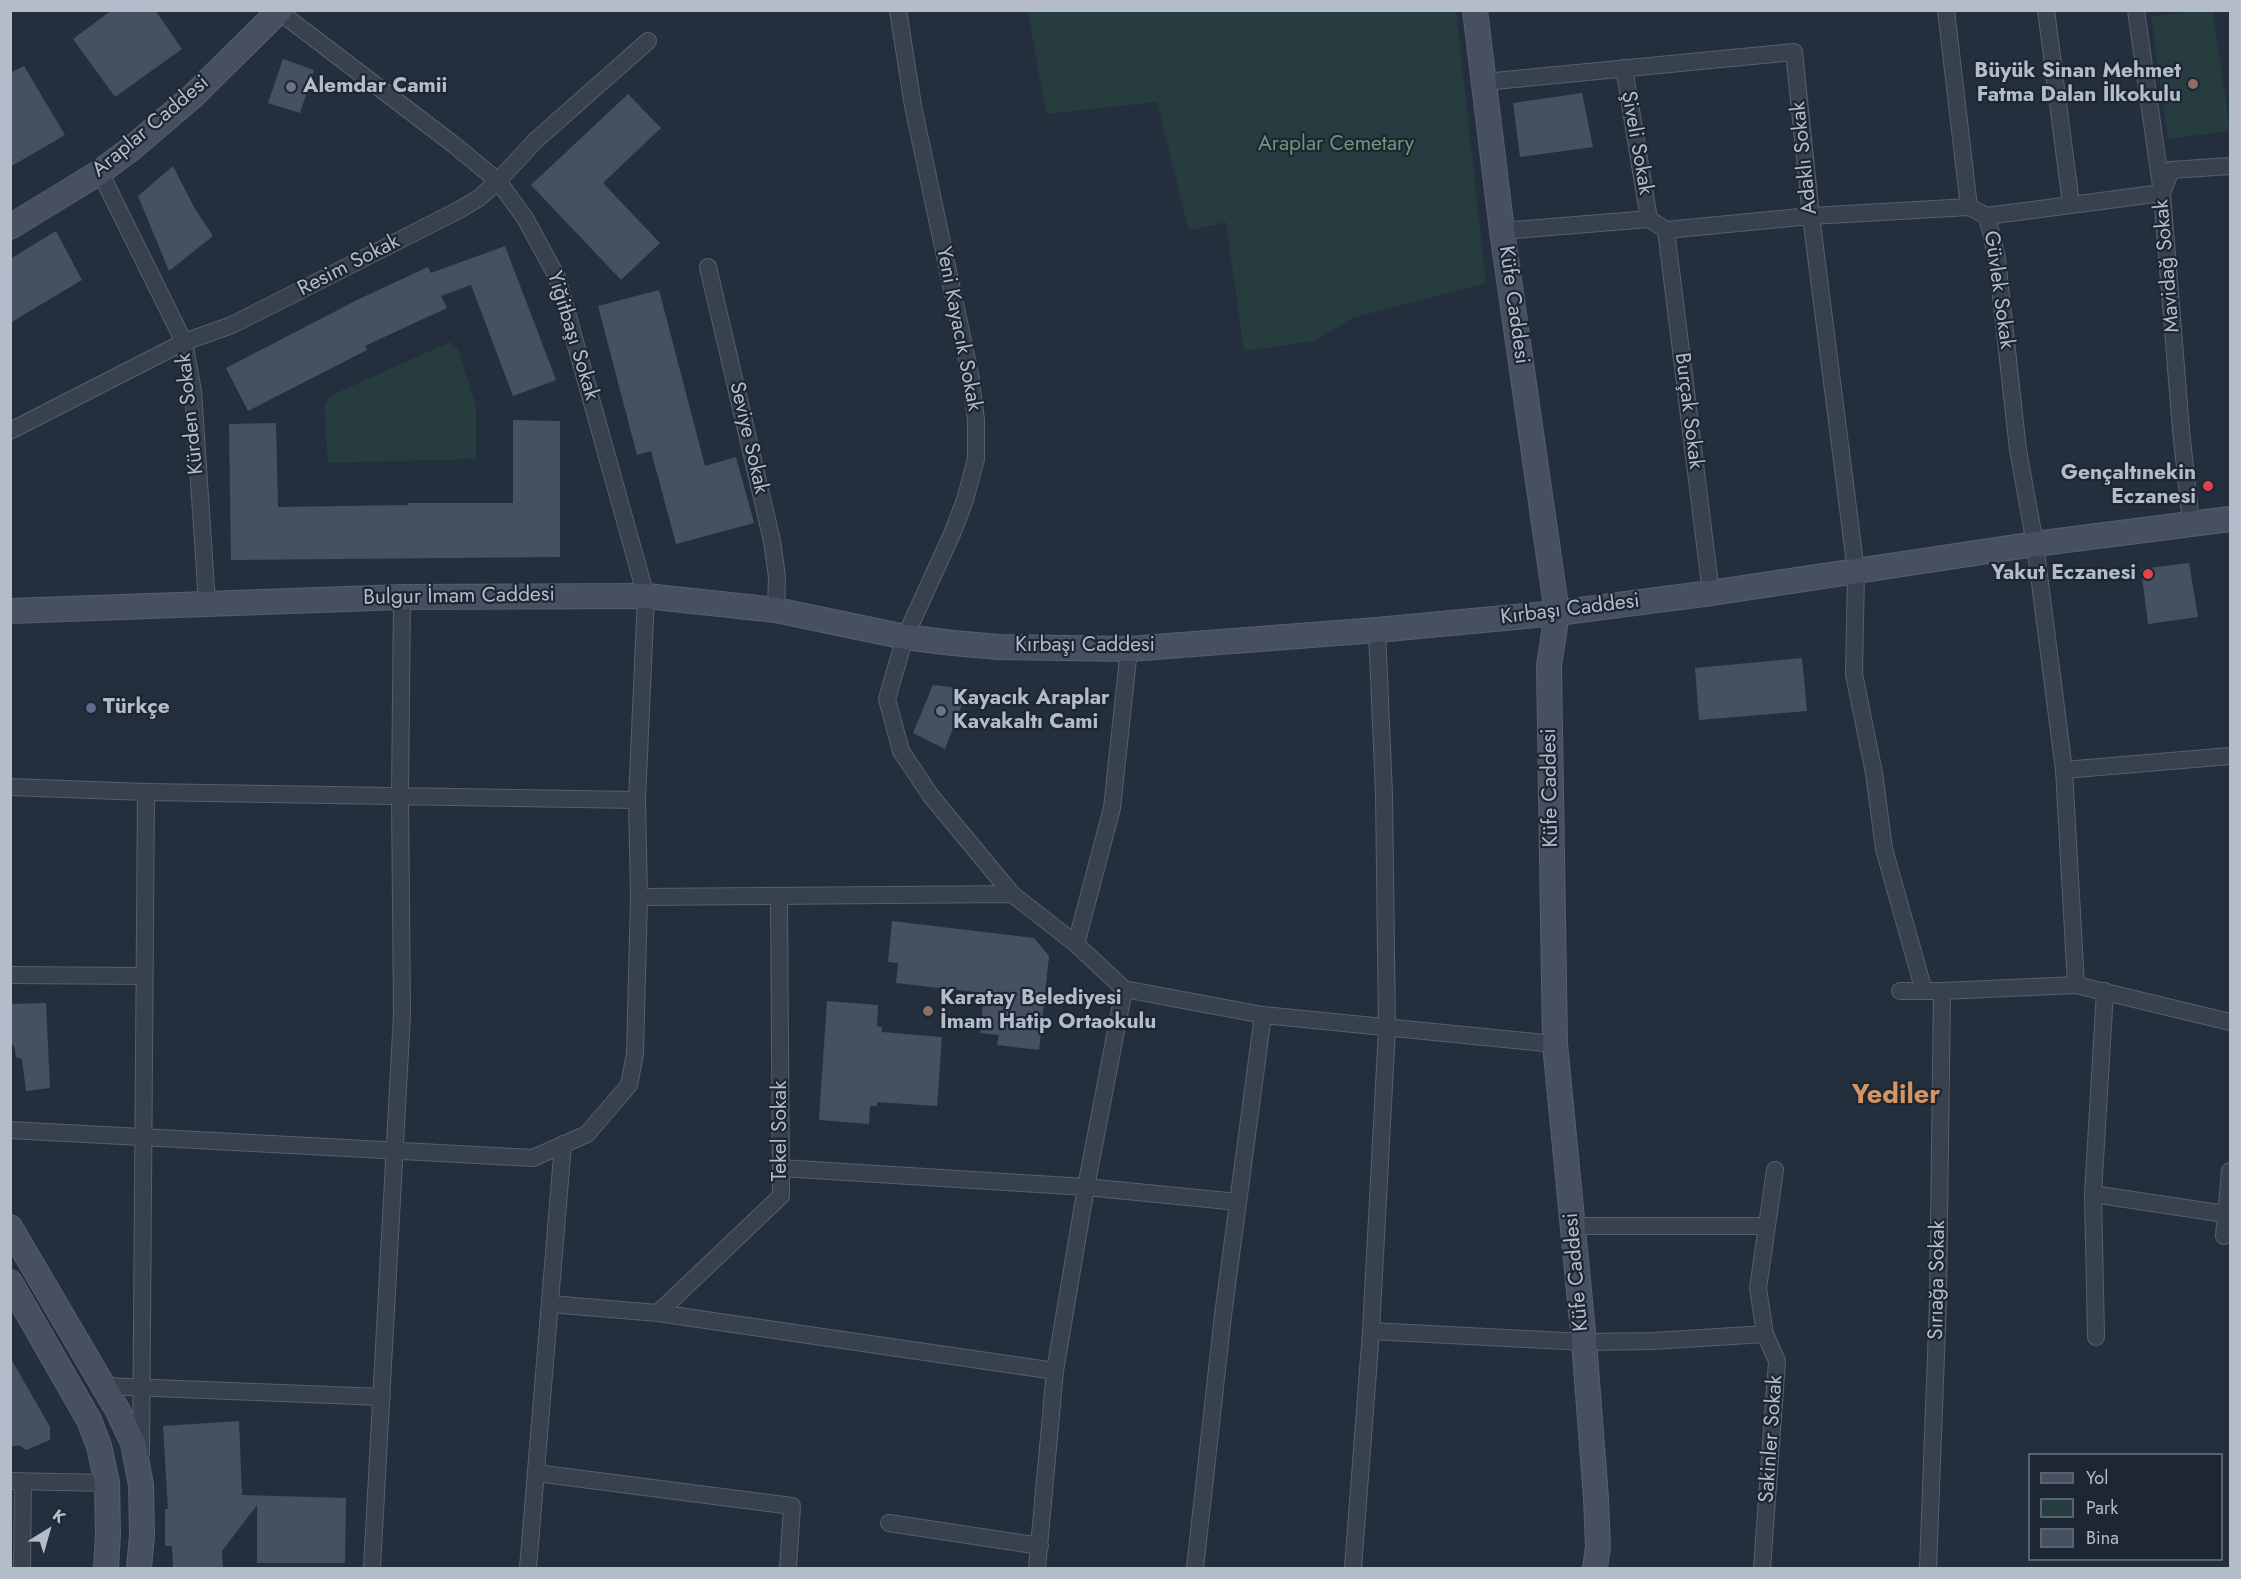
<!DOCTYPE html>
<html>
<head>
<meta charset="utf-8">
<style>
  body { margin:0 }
  #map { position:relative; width:2241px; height:1579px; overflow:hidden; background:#242f3e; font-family:Jost,sans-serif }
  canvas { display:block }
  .frame { position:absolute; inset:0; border:12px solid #b4bcc9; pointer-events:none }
  .legend { position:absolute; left:2028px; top:1453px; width:195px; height:108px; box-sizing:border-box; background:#1d2633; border:2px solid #59626f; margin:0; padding:8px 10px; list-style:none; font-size:18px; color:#b4bcc9 }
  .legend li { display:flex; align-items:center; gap:12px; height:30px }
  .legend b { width:30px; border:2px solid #59626f }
  .north { position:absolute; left:18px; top:1501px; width:60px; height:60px; -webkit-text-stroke:4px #1d2633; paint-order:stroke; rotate:37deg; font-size:16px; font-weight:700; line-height:24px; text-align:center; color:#b4bcc9 }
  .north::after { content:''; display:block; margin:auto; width:21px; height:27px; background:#b4bcc9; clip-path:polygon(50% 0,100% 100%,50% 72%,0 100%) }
</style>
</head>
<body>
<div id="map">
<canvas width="2241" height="1579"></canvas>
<div class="frame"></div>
<ul class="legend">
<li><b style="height:8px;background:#465061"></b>Yol</li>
<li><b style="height:16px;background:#263c3f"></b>Park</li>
<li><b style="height:16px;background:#455162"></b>Bina</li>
</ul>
<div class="north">K</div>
</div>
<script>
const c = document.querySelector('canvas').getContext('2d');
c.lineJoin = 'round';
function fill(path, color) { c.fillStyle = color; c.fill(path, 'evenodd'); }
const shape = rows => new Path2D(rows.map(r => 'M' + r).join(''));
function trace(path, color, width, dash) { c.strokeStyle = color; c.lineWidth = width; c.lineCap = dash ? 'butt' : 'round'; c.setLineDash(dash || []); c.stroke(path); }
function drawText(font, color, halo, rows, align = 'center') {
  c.font = font + ' Jost,sans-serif'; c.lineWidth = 4.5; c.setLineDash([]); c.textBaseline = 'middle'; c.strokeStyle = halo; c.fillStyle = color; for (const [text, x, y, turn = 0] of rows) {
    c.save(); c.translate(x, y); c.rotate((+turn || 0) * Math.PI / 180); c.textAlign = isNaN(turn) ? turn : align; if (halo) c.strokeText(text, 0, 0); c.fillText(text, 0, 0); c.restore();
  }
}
fill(shape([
  [2200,10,2213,11,2230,131,2168,139,2151,17],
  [1028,11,1456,11,1486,283,1352,318,1315,341,1244,351,1226,222,1189,231,1157,102,1046,114],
  [450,342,458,350,476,406,476,459,328,463,324,405,332,395]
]), '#263c3f');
fill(shape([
  [112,10,155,10,182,49,115,97,73,39],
  [283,59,314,70,300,113,268,103],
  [24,66,65,135,10,167,10,73],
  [1582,93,1593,147,1520,157,1513,103],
  [628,94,661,128,603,183,660,243,621,280,531,185],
  [173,166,194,207,213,236,169,271,138,196],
  [56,231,82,280,10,323,10,259],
  [505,246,556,380,513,396,471,285,441,296,447,308,365,346,367,350,248,411,226,368,359,299,428,267,431,273],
  [659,290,705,466,736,457,754,523,676,544,651,451,637,455,598,306],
  [513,420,560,421,560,557,231,560,229,424,276,423,278,507,408,505,408,503,513,503],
  [2189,563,2198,617,2148,624,2141,569],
  [1802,658,1807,711,1699,720,1695,668],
  [933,685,968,689,945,749,913,733],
  [892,921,1034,938,1049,956,1039,1050,997,1045,999,1035,980,1033,984,993,896,983,898,963,888,962],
  [827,1001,878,1005,877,1026,882,1027,882,1032,942,1037,937,1106,877,1102,877,1106,870,1106,869,1124,819,1120],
  [46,1003,50,1088,26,1091,22,1059,16,1057,14,1045,10,1045,10,1004],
  [10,1357,50,1427,50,1440,26,1450,19,1445,10,1447],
  [239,1421,242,1495,346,1498,345,1563,257,1563,257,1505,222,1551,223,1569,173,1569,172,1546,165,1546,165,1509,168,1509,163,1426]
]), '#455162');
const street = shape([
  [898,10,913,106,970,374,976,420,976,459,965,500,952,534,905,637,887,699,901,751,931,796,1012,894,1076,944,1124,989,1263,1015,1555,1044],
  [1946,10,1969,207,1987,216,1997,259,2018,450,2035,544,2064,770,2076,985],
  [2046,10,2071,204],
  [2136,10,2162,193,2181,430,2191,523],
  [1624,68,1649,219],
  [1484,82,1794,52,1811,216,1856,571,1854,674,1874,773,1884,849,1924,991],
  [100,172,184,342,193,391,207,603],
  [1987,216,2162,193,2171,170,2230,166],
  [1666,230,1711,593],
  [1502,231,1649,219,1666,230,1811,216,1969,207],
  [708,267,772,541,777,577,776,610],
  [10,431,184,342,232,325,459,210,479,198,498,181,535,141,648,41],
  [2064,770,2230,756],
  [10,787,146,792,637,800],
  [639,897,1012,894],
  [1076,944,1112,808,1129,649],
  [10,975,144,976],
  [1900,991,1942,991,2076,985,2230,1022],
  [10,1130,533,1158,587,1134,629,1085,635,1054,639,897,637,800,646,596,557,277,525,218,498,181,453,144,277,10],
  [781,1168,1086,1187,1238,1202],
  [2093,1194,2225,1214],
  [1573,1226,1767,1226],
  [2224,1236,2230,1171],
  [550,1304,658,1313,1055,1371],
  [658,1313,781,1196,779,896],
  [1371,1331,1584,1342,1653,1341,1765,1334],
  [2096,1337,2093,1194,2105,991],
  [104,1386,382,1397],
  [141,1454,146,792],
  [536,1473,792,1506,788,1568],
  [10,1481,107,1483],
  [889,1523,1040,1546],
  [22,1568,23,1481],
  [372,1568,402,1014,400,796,402,597],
  [528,1568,563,1144],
  [1037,1568,1055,1371,1086,1187,1124,989],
  [1195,1568,1223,1315,1263,1015],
  [1353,1568,1371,1331,1387,1029,1384,794,1377,630],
  [1762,1568,1777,1361,1765,1334,1758,1288,1775,1170],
  [1928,1568,1938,1302,1942,991]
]);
const secondary = shape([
  [1475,10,1502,231,1557,613,1549,666,1555,1044,1584,1342,1596,1498,1598,1547,1595,1568],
  [10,227,100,172,132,148,193,96,280,10],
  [10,611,402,597,646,596,776,610,905,637,953,643,999,647,1129,649,1377,630,1557,613,1711,593,2035,544,2230,519],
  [10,1227,118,1411,133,1443,141,1485,142,1535,139,1568],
  [10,1282,89,1420,99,1446,107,1483,108,1534,106,1568]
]);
trace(street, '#565f6c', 18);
trace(secondary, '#565f6c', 26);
trace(street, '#38414e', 16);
trace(secondary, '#465061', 24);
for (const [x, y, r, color] of [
  [2193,84,6,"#8d6e63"],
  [291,87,6,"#6b7280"],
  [2208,486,6,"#e0444e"],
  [2148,574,6,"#e0444e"],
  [91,708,6,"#5c6f8a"],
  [941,711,6,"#6b7280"],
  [928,1011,6,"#8d6e63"]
]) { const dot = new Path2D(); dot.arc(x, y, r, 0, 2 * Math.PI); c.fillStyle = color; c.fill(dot); trace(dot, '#1d2633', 2); }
drawText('bold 21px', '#b4bcc9', '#1d2633', [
  ["Büyük Sinan Mehmet",2181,72,"right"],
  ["Fatma Dalan İlkokulu",2181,96,"right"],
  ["Alemdar Camii",303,87],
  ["Gençaltınekin",2196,474,"right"],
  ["Eczanesi",2196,498,"right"],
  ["Yakut Eczanesi",2136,574,"right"],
  ["Kayacık Araplar",953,699],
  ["Kavakaltı Cami",953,723],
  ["Türkçe",103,708],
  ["Karatay Belediyesi",940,999],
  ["İmam Hatip Ortaokulu",940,1023]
], 'left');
drawText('21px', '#b4bcc9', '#1d2633', [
  ["Araplar Caddesi",151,127,-40],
  ["Şiveli Sokak",1636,143,80],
  ["Adaklı Sokak",1805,158,-96],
  ["Resim Sokak",349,266,-27],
  ["Mavidağ Sokak",2168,266,-95],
  ["Güvlek Sokak",1998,290,82],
  ["Küfe Caddesi",1513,305,82],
  ["Yeni Kayacık Sokak",958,329,79],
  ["Yiğitbaşı Sokak",572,336,73],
  ["Burçak Sokak",1688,411,83],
  ["Kürden Sokak",191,414,-96],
  ["Seviye Sokak",748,438,77],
  ["Bulgur İmam Caddesi",459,597,-1],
  ["Kırbaşı Caddesi",1570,610,-7],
  ["Kırbaşı Caddesi",1085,646],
  ["Küfe Caddesi",1551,788,-91],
  ["Tekel Sokak",781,1131,-90],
  ["Küfe Caddesi",1577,1272,-95],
  ["Sırıağa Sokak",1938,1280,-89],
  ["Sakinler Sokak",1772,1439,-86]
]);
drawText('21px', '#6b9a76', '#1d2633', [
  ["Araplar Cemetary",1336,145]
]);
drawText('bold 27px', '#d59563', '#1d2633', [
  ["Yediler",1896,1096]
]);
</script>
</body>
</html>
